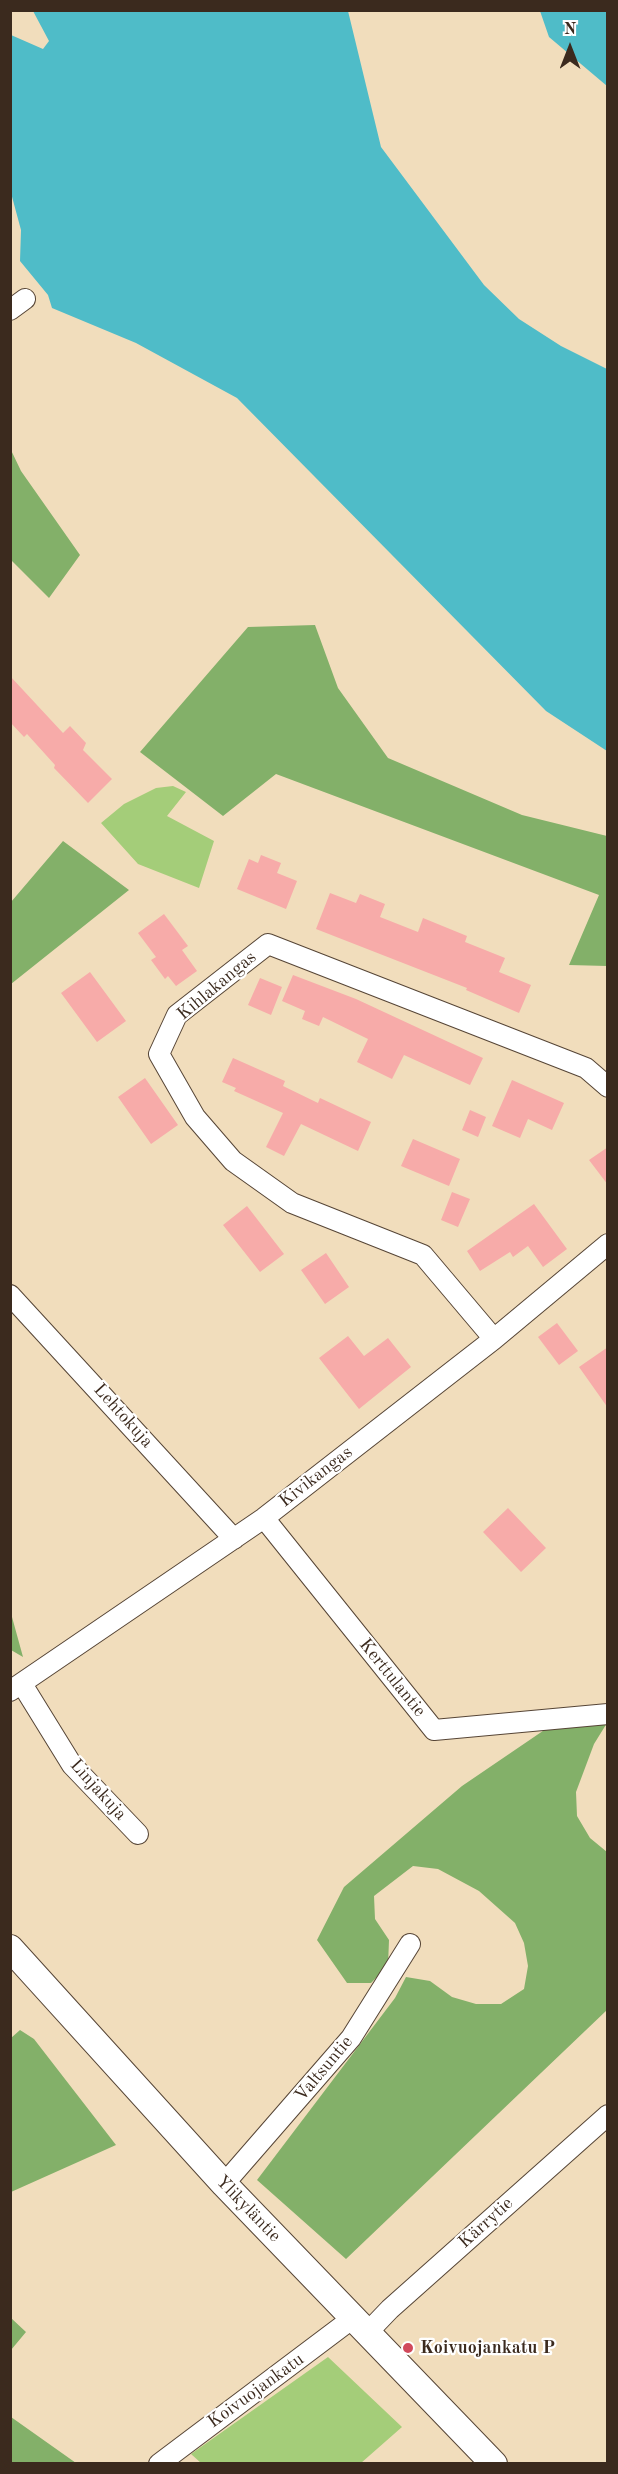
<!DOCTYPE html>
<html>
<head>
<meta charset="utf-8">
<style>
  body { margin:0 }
  #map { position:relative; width:618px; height:2474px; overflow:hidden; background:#f1ddbc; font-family:"Old Standard TT",serif }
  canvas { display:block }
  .frame { position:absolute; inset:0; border:12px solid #3b2a1e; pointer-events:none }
  .north { position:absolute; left:540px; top:18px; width:60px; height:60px; -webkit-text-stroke:4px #fff; paint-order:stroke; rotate:0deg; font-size:16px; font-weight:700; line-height:24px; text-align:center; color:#3b2a1e }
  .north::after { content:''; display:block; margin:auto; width:21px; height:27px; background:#3b2a1e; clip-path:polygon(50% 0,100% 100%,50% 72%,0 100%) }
</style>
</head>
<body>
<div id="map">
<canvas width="618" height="2474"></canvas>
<div class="frame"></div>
<div class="north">N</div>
</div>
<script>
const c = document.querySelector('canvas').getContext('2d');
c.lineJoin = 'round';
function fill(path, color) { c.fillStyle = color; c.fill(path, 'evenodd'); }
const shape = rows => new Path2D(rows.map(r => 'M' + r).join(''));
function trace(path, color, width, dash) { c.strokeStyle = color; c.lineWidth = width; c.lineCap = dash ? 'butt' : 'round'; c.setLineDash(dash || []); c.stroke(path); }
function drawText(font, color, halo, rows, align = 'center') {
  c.font = font + ' "Old Standard TT",serif'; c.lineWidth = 4.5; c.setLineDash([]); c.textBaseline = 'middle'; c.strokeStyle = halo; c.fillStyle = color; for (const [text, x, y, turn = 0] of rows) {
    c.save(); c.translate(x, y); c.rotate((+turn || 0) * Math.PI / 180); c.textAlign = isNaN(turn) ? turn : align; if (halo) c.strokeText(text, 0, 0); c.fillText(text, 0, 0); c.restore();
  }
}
fill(shape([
  [173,786,186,792,167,816,214,841,199,888,138,864,101,823,124,804,156,788],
  [328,2357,402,2427,361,2463,201,2463,191,2454]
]), '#a4cd79');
fill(shape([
  [10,448,21,471,80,555,49,598,11,560],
  [315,625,338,688,388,758,522,815,607,836,607,966,569,965,599,895,276,774,223,816,140,752,248,627],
  [63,841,129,890,11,984,11,902],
  [10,1616,12,1617,23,1657,11,1650],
  [559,1720,607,1723,594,1744,576,1792,577,1816,590,1838,607,1852,607,2010,346,2259,257,2180,395,1998,406,1977,430,1981,452,1997,476,2004,501,2004,524,1989,528,1966,524,1943,515,1923,479,1891,438,1869,413,1866,374,1896,375,1919,389,1940,388,1966,371,1983,347,1983,317,1940,344,1887,462,1786],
  [20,2030,34,2039,116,2145,11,2192,11,2038],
  [11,2318,26,2332,11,2350],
  [10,2417,11,2417,76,2463,11,2463]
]), '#83b069');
fill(shape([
  [33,11,348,11,381,147,484,285,519,319,561,346,607,369,607,751,546,711,237,398,136,343,52,308,48,295,20,261,21,230,11,193,11,35,43,49,49,41],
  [540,11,607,11,607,86,549,37]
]), '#4fbcc8');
fill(shape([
  [10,676,63,733,70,726,86,743,83,750,112,779,88,803,54,768,55,765,27,734,24,737,10,722],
  [261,855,281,863,277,873,297,881,286,909,237,889,249,859,258,863],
  [330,893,356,903,360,894,385,904,380,917,418,932,423,918,467,936,465,942,505,958,499,972,531,985,519,1013,466,990,467,988,316,929],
  [164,914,188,946,182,950,197,971,176,986,168,976,165,979,151,960,156,957,138,933],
  [90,972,126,1021,97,1042,61,993],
  [293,975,356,999,483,1058,470,1085,404,1055,392,1079,357,1062,368,1039,323,1017,319,1026,302,1019,305,1011,282,1001],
  [260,978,282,987,271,1015,248,1005],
  [233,1058,285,1081,283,1086,318,1103,320,1098,371,1122,358,1151,301,1124,284,1156,266,1147,283,1113,234,1091,236,1088,222,1082],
  [145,1078,178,1125,151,1144,118,1097],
  [512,1080,564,1103,552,1130,528,1119,520,1138,492,1126],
  [470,1110,486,1117,478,1137,462,1130],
  [413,1139,460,1159,449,1186,401,1166],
  [608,1147,608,1185,589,1160],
  [452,1192,470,1199,458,1227,441,1220],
  [534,1204,567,1249,543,1267,528,1246,513,1257,510,1252,480,1271,467,1251],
  [247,1206,284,1254,260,1272,223,1225],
  [326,1253,349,1287,325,1304,301,1270],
  [557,1323,578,1351,559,1365,538,1337],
  [348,1336,364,1356,388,1338,411,1367,359,1409,319,1358],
  [608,1347,608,1408,579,1367],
  [508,1508,546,1548,521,1572,483,1532]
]), '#f7aba9');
const minor = shape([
  [10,310,25,299],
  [10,1295,234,1539],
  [494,1339,423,1255,292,1203,233,1161,195,1117,159,1054,177,1015,268,944,586,1068,608,1087],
  [264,1518,434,1730,608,1714],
  [22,1684,72,1765,138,1834],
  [10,1691,264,1518,494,1339,608,1244],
  [224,2184,351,2038,410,1944],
  [367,2333,390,2309,608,2115],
  [159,2464,353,2318]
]);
const major = shape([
  [10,1948,224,2184,494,2464]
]);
trace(minor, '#564536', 22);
trace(major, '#564536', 28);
trace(minor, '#fff', 20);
trace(major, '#fff', 26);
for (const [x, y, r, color] of [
  [408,2348,6,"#d1495b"]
]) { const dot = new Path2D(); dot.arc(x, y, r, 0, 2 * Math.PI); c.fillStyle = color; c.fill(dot); trace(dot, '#fff', 2); }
drawText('18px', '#3b2a1e', '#fff', [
  ["Kihlakangas",217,986,-40],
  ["Lehtokuja",123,1416,48],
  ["Kivikangas",316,1477,-38],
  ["Kerttulantie",392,1678,51],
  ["Linjakuja",98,1790,48],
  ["Valtsuntie",324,2069,-50],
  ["Ylikyläntie",248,2209,46],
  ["Kärrytie",486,2223,-42],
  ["Koivuojankatu",256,2391,-36]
]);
drawText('bold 18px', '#3b2a1e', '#fff', [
  ["Koivuojankatu P",420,2348]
], 'left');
</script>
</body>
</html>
